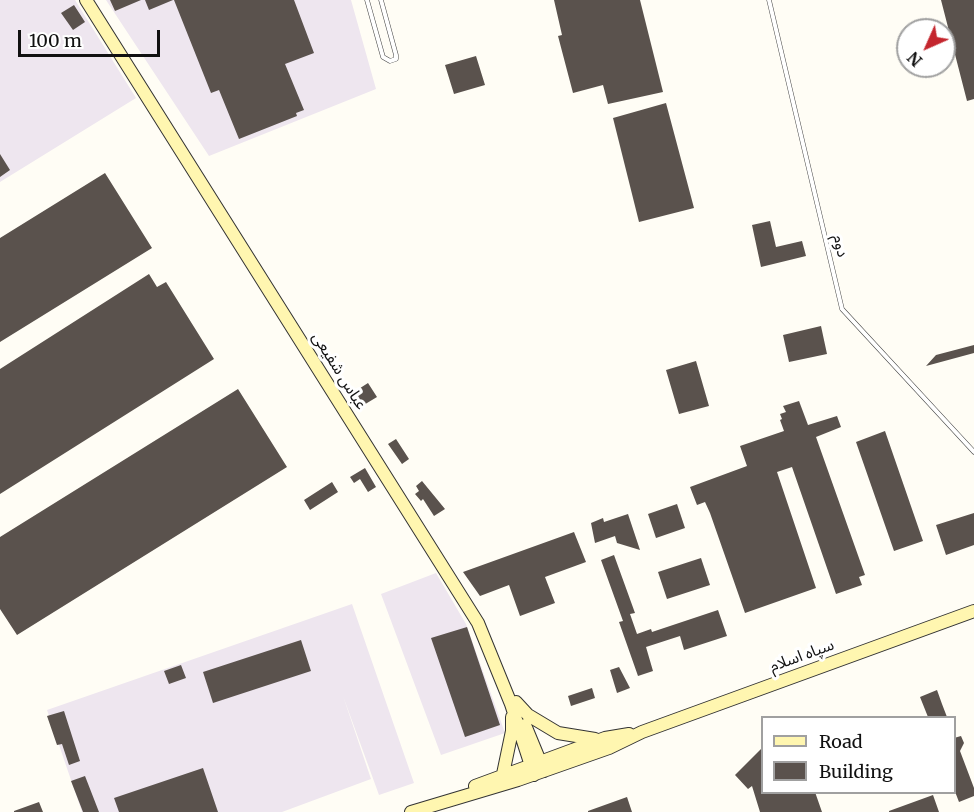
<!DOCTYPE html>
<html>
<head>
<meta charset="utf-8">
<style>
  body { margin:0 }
  #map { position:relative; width:974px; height:812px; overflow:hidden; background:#fffdf5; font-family:Merriweather,serif }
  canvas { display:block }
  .legend { position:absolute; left:761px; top:716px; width:195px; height:78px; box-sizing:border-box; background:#fff; border:2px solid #a0a0a0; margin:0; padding:8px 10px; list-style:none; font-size:18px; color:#111 }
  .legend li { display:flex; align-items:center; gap:12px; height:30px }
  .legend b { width:30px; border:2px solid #a0a0a0 }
  .north { position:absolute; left:896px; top:18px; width:60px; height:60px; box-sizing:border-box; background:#fff; border:2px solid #a0a0a0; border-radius:50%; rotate:225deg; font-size:16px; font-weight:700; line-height:24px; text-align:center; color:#111 }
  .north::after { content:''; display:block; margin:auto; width:21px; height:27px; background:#c4262e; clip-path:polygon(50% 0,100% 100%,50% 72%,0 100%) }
  .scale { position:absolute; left:18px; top:30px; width:142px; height:27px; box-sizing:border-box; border:3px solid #111; border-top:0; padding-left:8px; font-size:18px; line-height:21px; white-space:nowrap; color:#111; -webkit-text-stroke:4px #fff; paint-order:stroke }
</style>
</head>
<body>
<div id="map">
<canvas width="974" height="812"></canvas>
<ul class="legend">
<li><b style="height:8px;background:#fff6b0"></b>Road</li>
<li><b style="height:16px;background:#5a524d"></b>Building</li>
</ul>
<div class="north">N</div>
<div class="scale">100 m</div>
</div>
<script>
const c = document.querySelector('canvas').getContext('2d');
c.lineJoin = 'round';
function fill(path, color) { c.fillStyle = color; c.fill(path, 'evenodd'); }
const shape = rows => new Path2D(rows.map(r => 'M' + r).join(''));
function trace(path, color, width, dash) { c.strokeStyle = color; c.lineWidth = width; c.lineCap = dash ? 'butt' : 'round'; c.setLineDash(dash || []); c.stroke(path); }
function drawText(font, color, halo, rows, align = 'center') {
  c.font = font + ' Merriweather,"Noto Sans Arabic",serif'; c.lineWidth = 6; c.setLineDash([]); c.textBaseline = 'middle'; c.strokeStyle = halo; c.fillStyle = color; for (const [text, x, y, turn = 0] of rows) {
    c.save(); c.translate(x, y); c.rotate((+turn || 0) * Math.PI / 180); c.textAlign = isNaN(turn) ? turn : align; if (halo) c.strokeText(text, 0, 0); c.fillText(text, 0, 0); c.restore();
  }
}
fill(shape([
  [0,0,75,0,136,98,0,182],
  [106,0,351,0,376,89,209,156],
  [436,573,466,624,505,733,441,755,381,594],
  [352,604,414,783,379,795,343,696,371,779,282,812,82,812,47,710]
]), '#eee6ef');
fill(shape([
  [110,0,141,0,115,11],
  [145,0,173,0,149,10],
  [174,0,294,0,314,53,285,64,304,110,296,113,297,116,239,139,219,90,211,93],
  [554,0,640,0,663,92,608,104,603,85,573,93,558,36,562,35],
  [941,0,974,0,974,99,967,101],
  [74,5,85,22,73,30,61,13],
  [476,56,485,85,454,94,445,65],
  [666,103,694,208,639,222,613,118],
  [0,154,10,170,0,177],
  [105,173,152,248,0,342,0,238],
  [770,221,776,247,802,241,806,256,761,267,752,225],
  [149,274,157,287,166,282,214,359,0,494,0,369],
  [821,326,827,354,789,362,783,335],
  [974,345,974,353,926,366,936,355],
  [696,361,709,406,679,414,666,370],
  [368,383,377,397,362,406,354,392],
  [238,389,287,467,17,635,0,609,0,537],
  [799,401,808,425,837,416,841,427,816,437,865,575,859,577,862,585,836,594,792,467,777,472,816,588,745,613,710,513,705,502,697,505,690,487,747,466,740,446,784,431,780,420,782,419,780,414,786,412,783,406],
  [885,431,923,541,894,551,856,442],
  [396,439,409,459,402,464,388,444],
  [365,468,376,487,368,492,360,479,354,483,350,477],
  [422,481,445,509,434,516,423,499,421,501,415,494,419,491,416,486],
  [332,482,338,492,310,510,304,500],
  [677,504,685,528,656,538,648,514],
  [974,513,974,545,946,555,936,525],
  [628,514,640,550,617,543,615,536,595,543,591,523,603,518,604,522],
  [574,532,586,562,545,577,555,603,520,616,509,585,480,596,463,572],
  [614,555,635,613,630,614,637,634,651,629,652,632,718,610,727,636,684,650,680,636,646,647,653,671,638,676,619,622,623,621,601,560],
  [701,558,710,585,667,599,658,572],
  [467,627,500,725,465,737,431,638],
  [301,640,311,671,213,703,203,672],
  [181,665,186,678,169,684,164,671],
  [619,667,630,688,617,693,610,670],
  [592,688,595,698,571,706,568,696],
  [937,690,942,704,947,717,928,717,920,697],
  [64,711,80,761,69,765,62,744,57,745,47,716],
  [961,736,964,743,960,751,974,788,974,796,959,802,954,789,954,738],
  [762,748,762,792,815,792,822,812,760,812,752,786,748,789,735,775],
  [203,768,218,812,119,812,114,798],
  [85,776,99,812,83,812,71,781],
  [933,795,939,812,889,812,889,811],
  [627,797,632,812,588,812,588,811],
  [39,802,43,812,14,812,14,811]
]), '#5a524d');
const service = shape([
  [367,0,383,57,390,61,396,59,396,55,381,0],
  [769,0,842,309,974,452]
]);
const secondary = shape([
  [86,0,478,623,511,704,534,775],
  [516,702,528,715,558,733,595,739],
  [525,725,544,771],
  [503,774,512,731,512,717],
  [475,786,605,738,629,734],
  [411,812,518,780,609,748,642,732,974,611]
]);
trace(service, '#444', 5);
trace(secondary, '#333', 14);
trace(service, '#fff', 4);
trace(secondary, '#fff6b0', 12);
drawText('16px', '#111', '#fff', [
  ["دوم",840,246,77],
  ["عباس شفیعی",339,371,58],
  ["سپاه اسلام",802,656,-20]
]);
</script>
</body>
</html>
